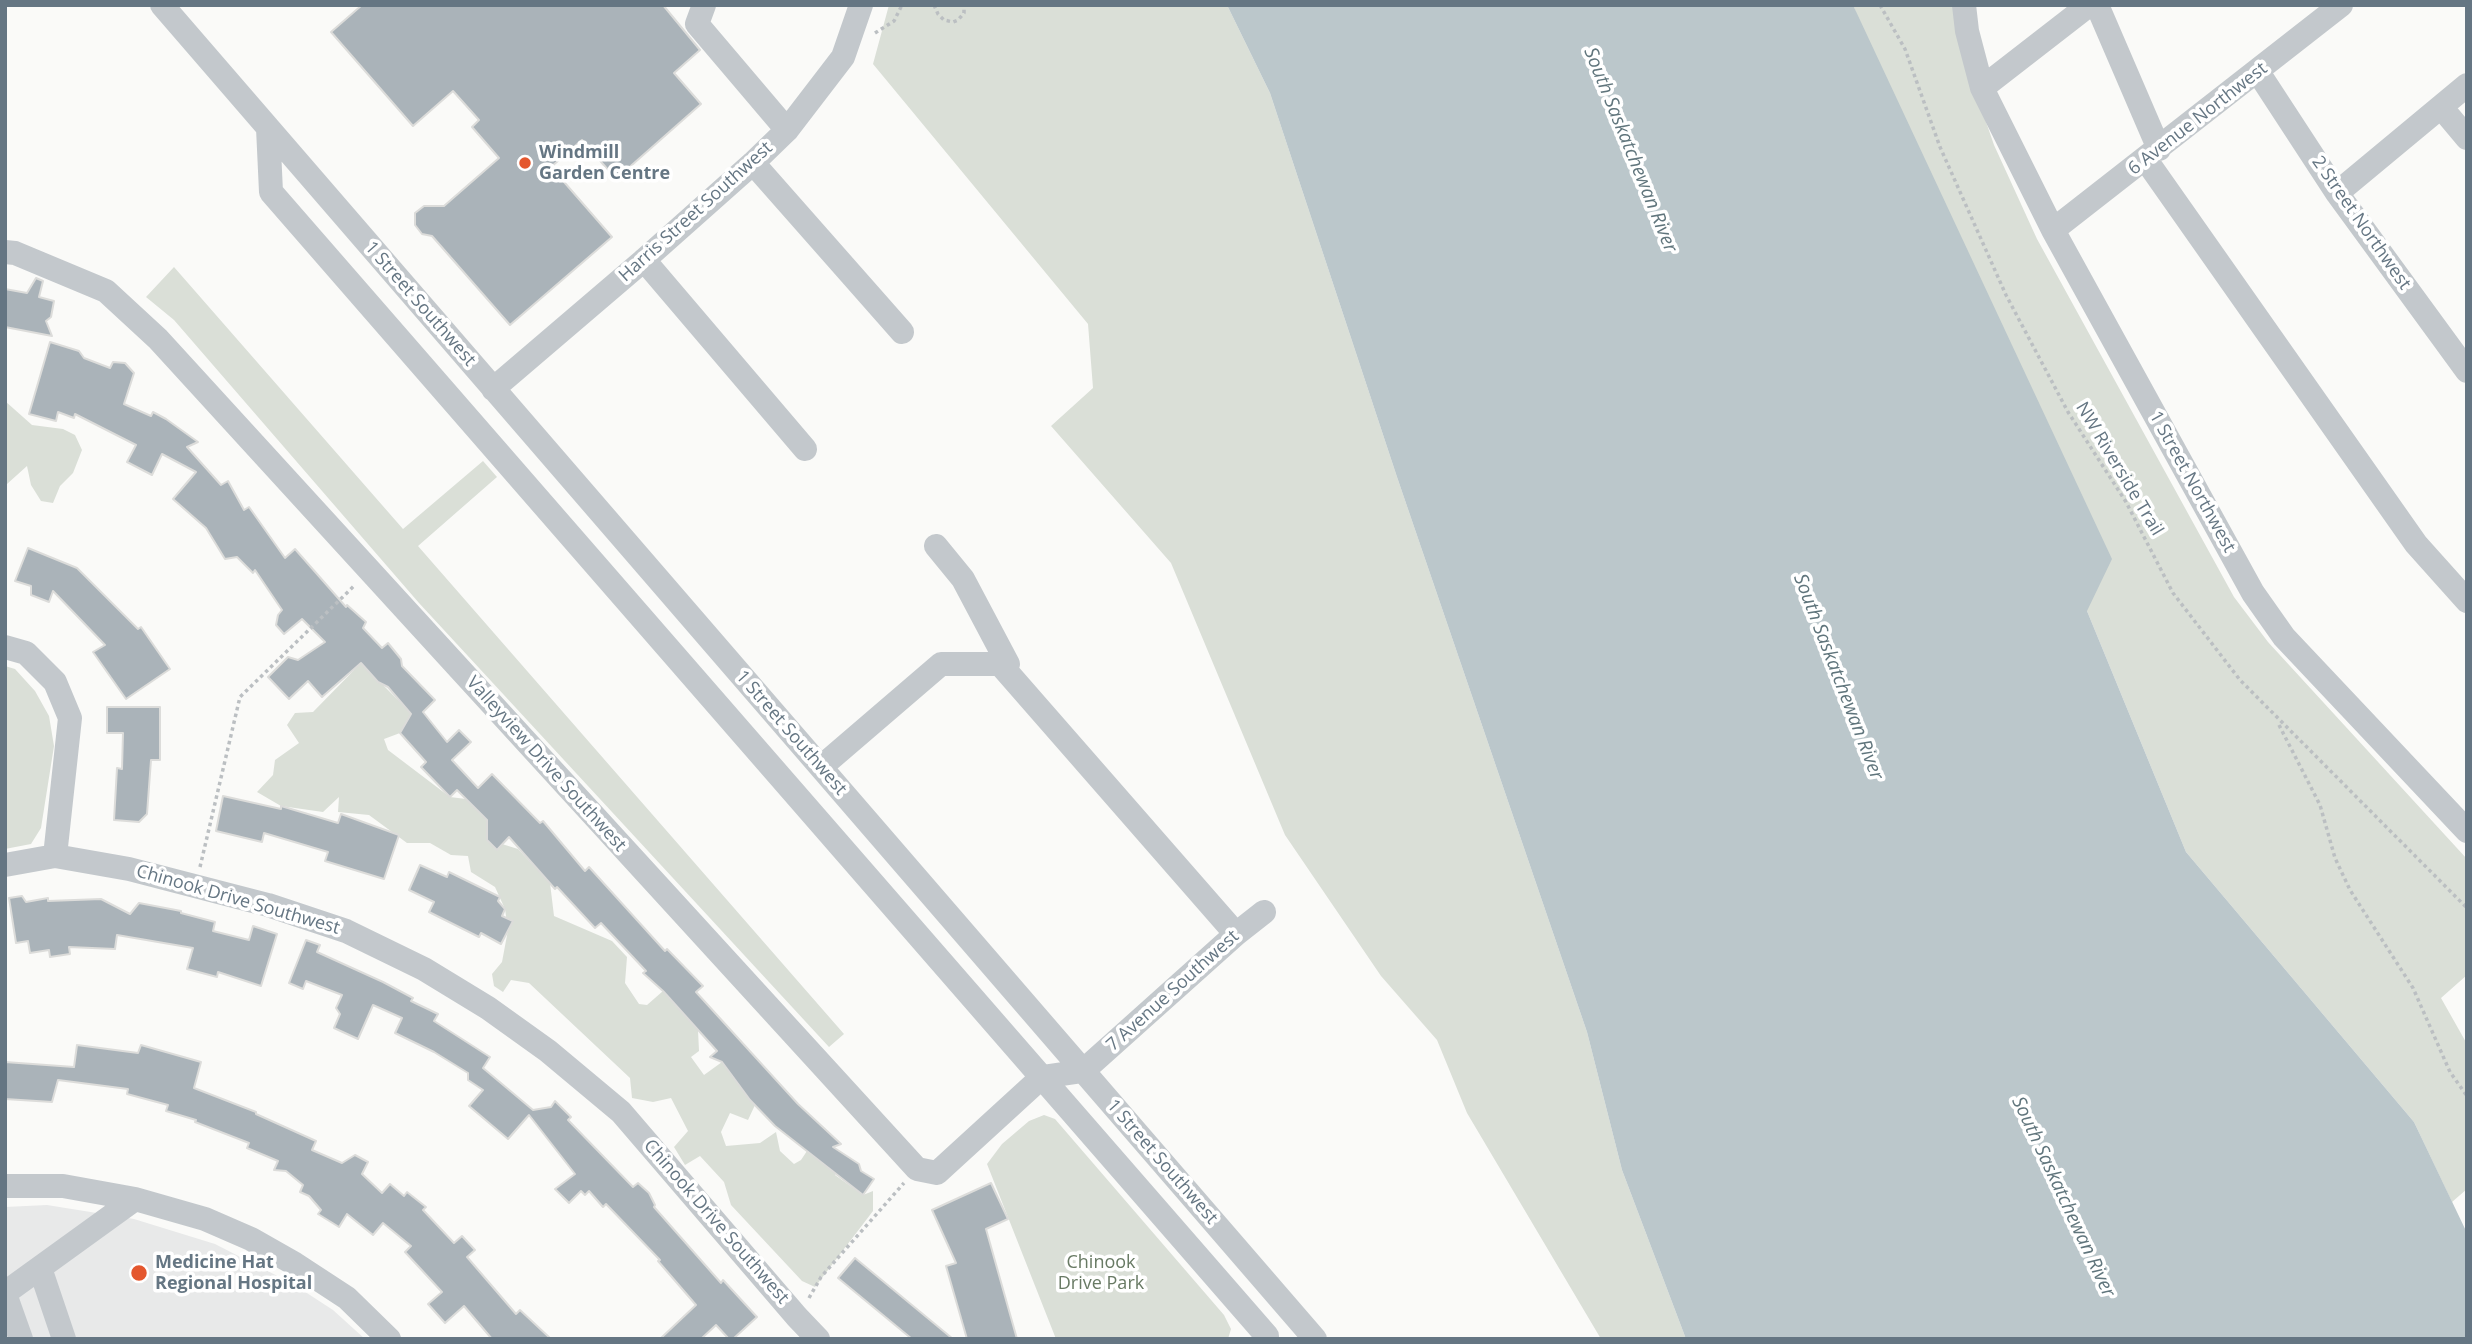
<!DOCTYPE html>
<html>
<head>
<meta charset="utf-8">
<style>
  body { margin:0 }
  #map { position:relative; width:2472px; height:1344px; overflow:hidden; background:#fafaf8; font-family:"Open Sans",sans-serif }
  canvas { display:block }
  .frame { position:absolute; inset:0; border:7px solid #657683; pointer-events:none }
</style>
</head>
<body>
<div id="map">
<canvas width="2472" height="1344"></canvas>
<div class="frame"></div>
</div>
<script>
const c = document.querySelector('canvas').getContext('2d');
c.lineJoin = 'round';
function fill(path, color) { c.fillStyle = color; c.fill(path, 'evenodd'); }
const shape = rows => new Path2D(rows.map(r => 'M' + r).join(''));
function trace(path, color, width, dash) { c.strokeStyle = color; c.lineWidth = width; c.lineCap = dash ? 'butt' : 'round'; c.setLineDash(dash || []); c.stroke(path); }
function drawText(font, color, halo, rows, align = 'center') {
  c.font = font + ' "Open Sans",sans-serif'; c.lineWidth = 7; c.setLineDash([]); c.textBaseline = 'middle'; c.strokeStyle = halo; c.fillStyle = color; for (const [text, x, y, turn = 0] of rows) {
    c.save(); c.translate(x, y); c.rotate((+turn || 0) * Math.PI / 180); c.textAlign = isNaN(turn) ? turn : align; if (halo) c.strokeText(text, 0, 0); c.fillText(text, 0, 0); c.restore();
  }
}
fill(shape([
  [47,1205,134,1219,215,1244,293,1284,333,1310,365,1339,5,1339,5,1207]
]), '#e8e9e9');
fill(shape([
  [889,5,1227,5,1270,93,1397,477,1587,1032,1622,1170,1686,1339,1601,1339,1467,1113,1437,1040,1381,976,1285,835,1171,563,1051,426,1093,388,1088,324,873,64],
  [1853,5,1956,5,1965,61,1994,145,2037,239,2234,597,2268,642,2467,859,2467,975,2441,998,2467,1044,2467,1189,2452,1202,2414,1122,2186,852,2087,611],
  [174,267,403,529,483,461,497,477,418,546,844,1034,829,1047,419,603,174,320,146,297],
  [5,401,32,425,63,429,75,435,82,450,73,473,60,486,53,503,41,501,31,485,27,466,7,484,5,483],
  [361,663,411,713,400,733,384,739,388,750,450,797,466,799,487,820,487,839,496,849,502,844,518,849,550,883,554,916,612,941,627,957,625,983,639,1004,647,1005,663,991,685,1003,682,1013,698,1030,699,1051,691,1057,704,1075,722,1062,755,1105,748,1120,730,1113,721,1132,726,1146,760,1143,776,1132,780,1151,794,1164,801,1160,807,1151,845,1160,835,1175,863,1195,873,1191,873,1211,815,1287,802,1281,731,1205,724,1182,700,1156,685,1165,674,1147,688,1131,671,1098,653,1102,632,1098,630,1078,529,983,511,980,503,992,494,986,492,974,502,962,508,930,505,909,495,887,471,872,468,856,451,855,430,843,407,843,369,815,338,812,339,797,323,812,281,806,257,792,273,775,275,760,299,743,287,725,295,713,313,712],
  [5,666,15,669,35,691,49,716,54,746,41,828,31,844,5,849],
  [1044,1115,1055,1119,1224,1315,1231,1329,1228,1339,1056,1339,987,1164,1002,1144,1029,1121]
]), '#dadfd7');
fill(shape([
  [1227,5,1853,5,2112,559,2087,611,2186,852,2414,1122,2467,1233,2467,1339,1686,1339,1622,1170,1587,1032,1397,477,1270,93]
]), '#bbc7cb');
const building = shape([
  [362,5,663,5,700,50,674,73,701,104,616,179,582,140,551,167,612,237,510,325,432,236,422,234,415,225,415,213,424,206,444,206,499,158,472,127,479,120,453,91,413,126,331,32,362,5],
  [36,278,43,281,39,297,54,301,51,317,46,321,52,336,5,327,5,289,27,293,36,278],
  [50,342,79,351,84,358,110,368,113,362,125,363,134,373,124,404,151,416,153,412,166,419,198,442,187,447,221,485,228,481,244,510,249,507,285,558,295,549,346,607,347,605,366,622,363,628,382,648,388,643,401,659,402,666,435,700,423,712,447,742,459,730,471,742,452,760,478,788,492,774,540,823,543,821,585,871,589,867,665,951,667,949,703,986,696,992,798,1104,841,1144,833,1147,859,1164,861,1171,874,1179,863,1195,775,1126,750,1100,722,1062,710,1057,717,1051,663,991,643,973,646,971,601,923,595,928,557,887,555,889,509,837,497,850,487,840,487,820,457,790,450,797,421,767,426,762,400,733,411,714,388,687,378,682,361,663,322,697,308,681,289,699,268,677,288,657,298,660,325,642,302,619,284,634,276,625,278,615,282,610,255,570,253,573,237,557,225,559,206,528,173,499,196,472,162,454,152,475,127,462,136,445,75,414,74,418,58,412,56,421,29,414,50,342],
  [28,548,77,568,138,629,141,627,170,669,126,699,93,652,105,645,53,591,49,602,31,595,31,586,15,581,28,548],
  [107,707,160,707,160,760,151,760,147,814,139,822,114,820,117,768,122,769,123,733,107,733,107,707],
  [223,796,281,809,281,806,338,823,341,814,399,835,384,879,325,861,328,852,264,833,262,842,216,831,223,796],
  [420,865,447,877,449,872,500,897,498,901,505,909,502,916,513,921,501,944,481,933,479,937,429,912,434,902,409,890,420,865],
  [22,896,26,902,48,898,48,901,101,899,130,914,139,903,181,911,181,913,215,922,213,931,249,940,253,926,277,934,261,986,218,972,217,977,187,969,193,948,117,935,115,949,69,947,70,954,50,957,49,950,30,953,28,941,16,943,9,898,22,896],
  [306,940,320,945,317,952,383,982,413,998,411,1001,438,1014,434,1021,490,1057,483,1068,533,1110,551,1107,555,1101,571,1117,568,1120,633,1187,638,1183,649,1193,655,1205,654,1207,721,1283,723,1280,757,1317,733,1339,729,1339,716,1325,701,1339,660,1339,696,1305,658,1261,660,1260,606,1204,603,1207,589,1191,585,1195,581,1191,569,1203,555,1189,575,1174,529,1115,508,1139,469,1106,483,1090,468,1080,468,1073,434,1052,395,1033,402,1018,373,1005,358,1039,334,1028,340,1014,336,1008,342,995,306,981,303,989,289,983,306,940],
  [77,1045,138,1053,141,1045,201,1062,194,1088,256,1112,256,1114,316,1141,312,1150,342,1163,355,1155,368,1162,362,1174,382,1193,390,1184,404,1196,407,1192,426,1207,423,1210,454,1243,462,1236,475,1250,467,1257,516,1314,520,1310,551,1339,492,1339,464,1306,445,1323,428,1304,442,1292,405,1252,411,1246,383,1223,373,1235,347,1214,339,1227,318,1214,321,1210,309,1196,300,1192,303,1185,286,1171,274,1170,278,1161,247,1148,249,1143,195,1122,196,1120,166,1111,168,1105,127,1094,128,1089,58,1080,52,1102,5,1099,5,1062,74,1067,77,1045],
  [991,1183,1008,1219,986,1229,1017,1339,967,1339,946,1266,956,1263,932,1210,991,1183],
  [855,1258,953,1339,912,1339,838,1278,855,1258]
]);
fill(building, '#aab3b9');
trace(building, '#dcdcda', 2);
trace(shape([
  [934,5,938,14,944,20,953,22,958,20,964,13,964,5],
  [1880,5,1905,49,1940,147,2006,295,2068,412,2126,502,2173,593,2240,680,2467,908],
  [875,33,894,21,902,5],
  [2279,725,2320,805,2335,858,2350,890,2413,988,2450,1072,2467,1096],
  [200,867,240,697,355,585],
  [809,1298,821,1277,904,1183]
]), '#bbbfc2', 3.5, [3.5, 3.5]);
trace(shape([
  [162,5,1315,1339],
  [704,5,697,24,787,130],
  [1964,5,1967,31,1982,88,2053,230,2253,593,2284,637,2467,831],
  [2097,5,2159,149],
  [2258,72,2337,193,2467,371],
  [1982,88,2089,5],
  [2441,107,2467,138],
  [268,128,271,192,1267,1336],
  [2146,160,2416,544,2467,601],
  [753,163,902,332],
  [2337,193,2467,85],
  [2053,230,2341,5],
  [5,252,15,253,106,291,158,339,917,1169,937,1173,1042,1077,1083,1071,1236,934,1264,912],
  [644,260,805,449],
  [493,389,644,260,753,163,787,130,843,57,861,5],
  [5,647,26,653,55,682,70,718,55,856],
  [1000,664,1236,934],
  [821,767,941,664,1008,664,963,579,936,546],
  [5,865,55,856,129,869,268,905,346,931,424,969,488,1008,548,1051,621,1112,797,1317,818,1339],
  [5,1186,63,1186,135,1199,205,1219,251,1239,295,1264,347,1298,389,1339],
  [40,1268,64,1339],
  [5,1293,135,1199],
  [5,1294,21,1339]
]), '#c3c8cc', 24);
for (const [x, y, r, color] of [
  [525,163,7,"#e4572e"],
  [139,1273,9,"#e4572e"]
]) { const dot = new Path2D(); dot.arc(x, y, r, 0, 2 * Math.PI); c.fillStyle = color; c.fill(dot); trace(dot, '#fff', 2.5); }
drawText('18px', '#657683', '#fff', [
  ["6 Avenue Northwest",2198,119,-38],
  ["Harris Street Southwest",696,212,-42],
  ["2 Street Northwest",2361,223,55],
  ["1 Street Southwest",420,304,49],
  ["NW Riverside Trail",2119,469,59],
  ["1 Street Northwest",2192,482,61],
  ["1 Street Southwest",791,733,49],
  ["Valleyview Drive Southwest",546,764,48],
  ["Chinook Drive Southwest",238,900,16],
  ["7 Avenue Southwest",1173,991,-42],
  ["1 Street Southwest",1162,1162,49],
  ["Chinook Drive Southwest",716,1222,49]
]);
drawText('bold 18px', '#657683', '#fff', [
  ["Windmill",539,153],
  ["Garden Centre",539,174],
  ["Medicine Hat",155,1263],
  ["Regional Hospital",155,1284]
], 'left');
drawText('18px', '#687a64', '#fff', [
  ["Chinook",1101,1263],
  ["Drive Park",1101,1284]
]);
drawText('italic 19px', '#60757c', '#fff', [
  ["South Saskatchewan River",1630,150,68],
  ["South Saskatchewan River",1838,677,69],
  ["South Saskatchewan River",2063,1197,65]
]);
</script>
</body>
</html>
